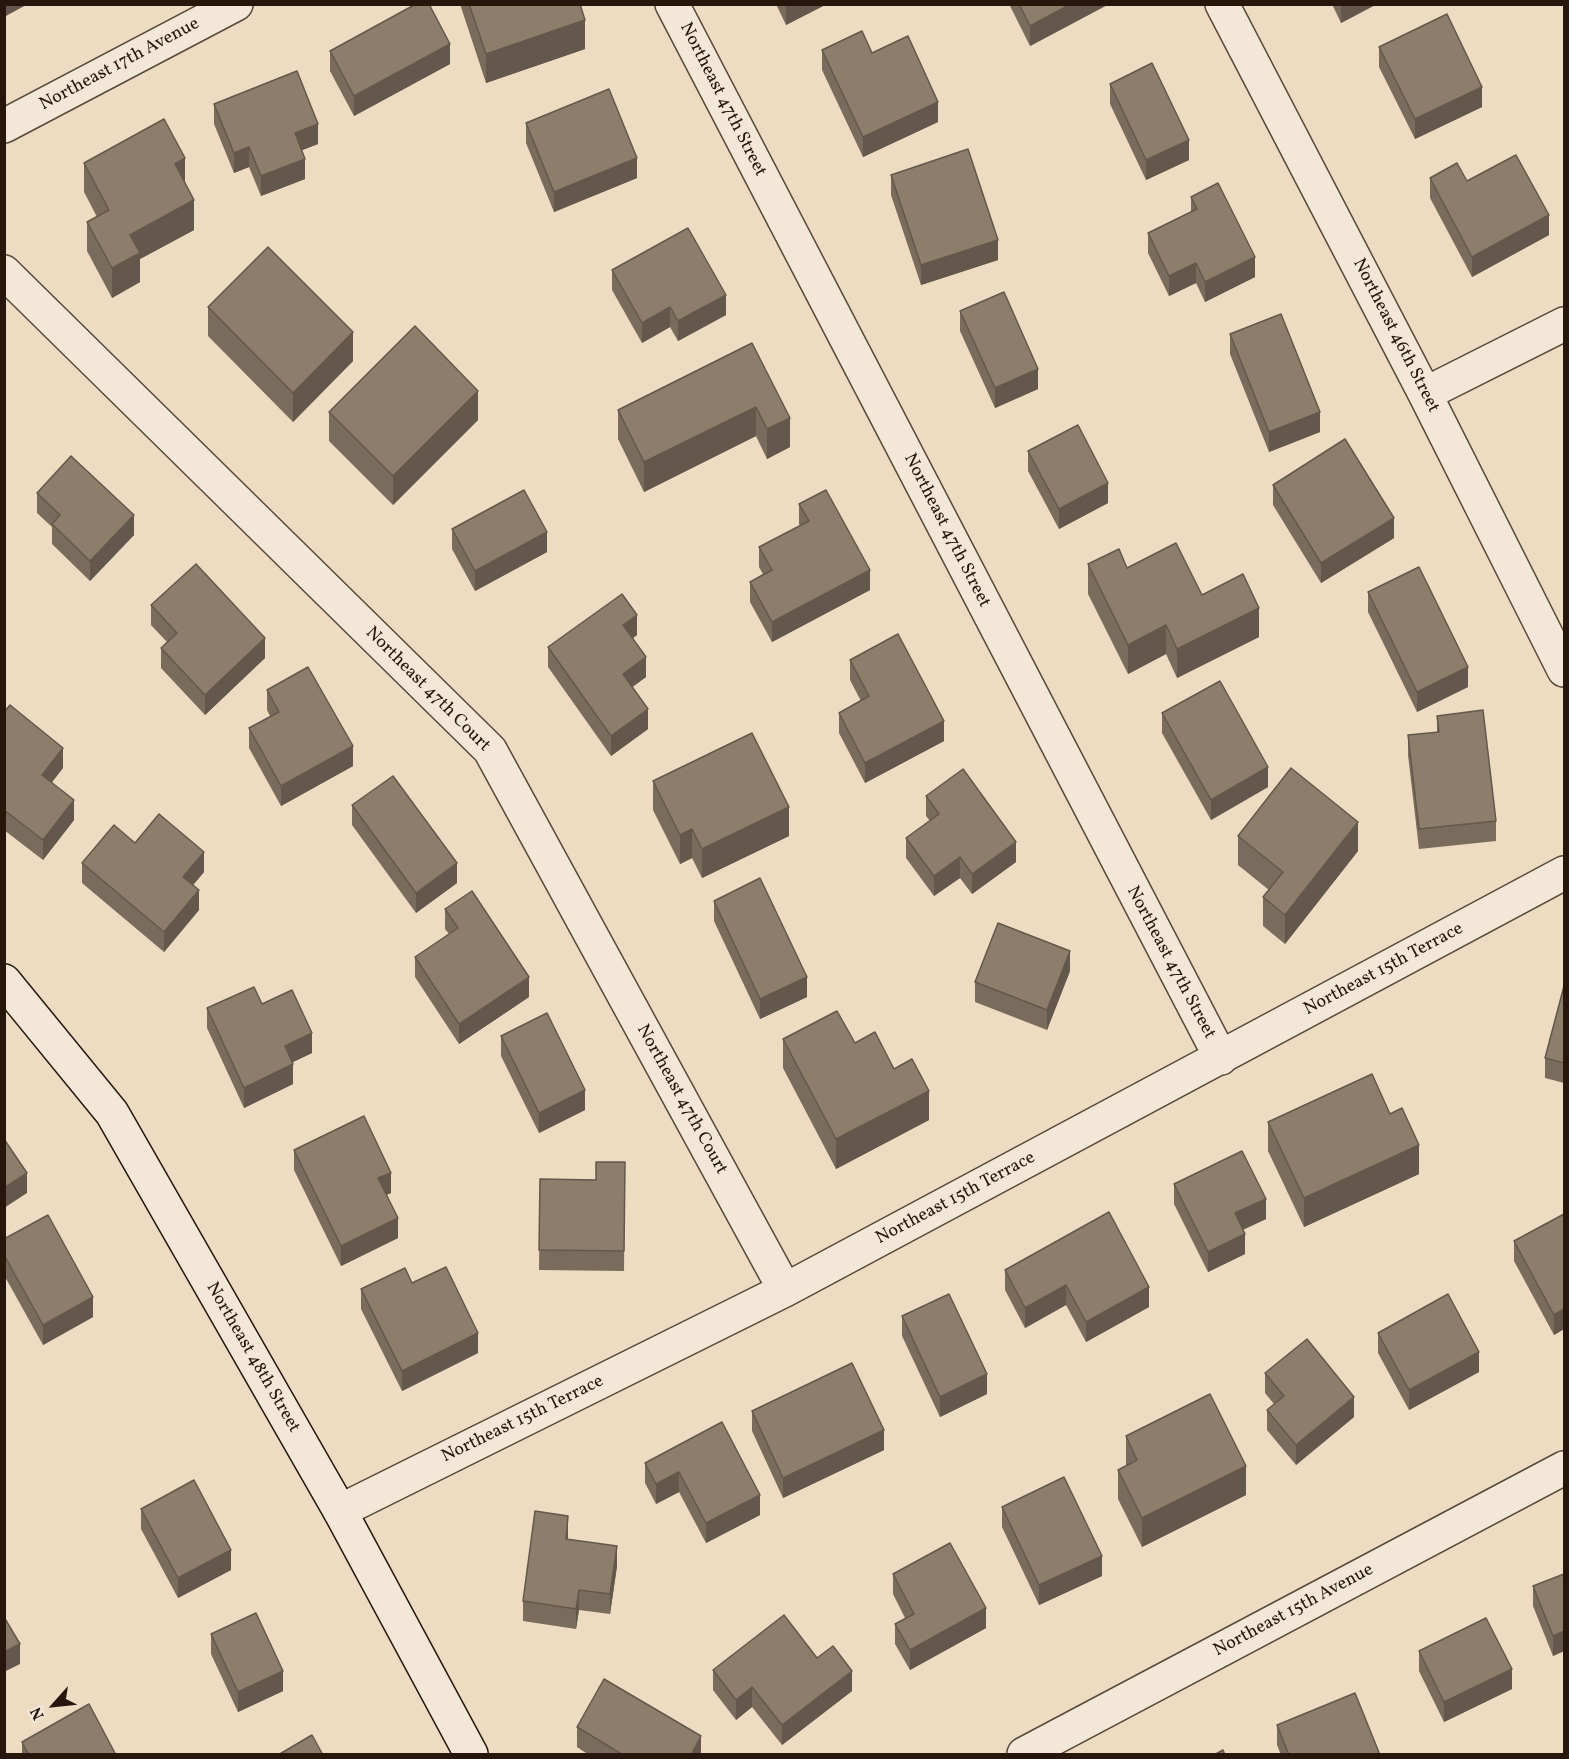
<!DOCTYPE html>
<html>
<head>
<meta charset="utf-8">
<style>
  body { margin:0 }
  #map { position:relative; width:1569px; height:1759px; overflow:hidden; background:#eddcc2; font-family:Vollkorn,serif }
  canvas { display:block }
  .frame { position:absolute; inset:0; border:6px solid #26160c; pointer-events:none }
  .north { position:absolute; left:24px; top:1675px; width:60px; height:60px; -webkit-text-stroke:4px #f3e8d7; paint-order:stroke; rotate:243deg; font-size:16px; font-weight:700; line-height:24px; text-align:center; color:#26160c }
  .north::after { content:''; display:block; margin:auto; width:21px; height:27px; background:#26160c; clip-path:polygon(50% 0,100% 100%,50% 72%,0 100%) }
</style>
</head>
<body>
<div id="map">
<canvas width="1569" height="1759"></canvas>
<div class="frame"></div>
<div class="north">N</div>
</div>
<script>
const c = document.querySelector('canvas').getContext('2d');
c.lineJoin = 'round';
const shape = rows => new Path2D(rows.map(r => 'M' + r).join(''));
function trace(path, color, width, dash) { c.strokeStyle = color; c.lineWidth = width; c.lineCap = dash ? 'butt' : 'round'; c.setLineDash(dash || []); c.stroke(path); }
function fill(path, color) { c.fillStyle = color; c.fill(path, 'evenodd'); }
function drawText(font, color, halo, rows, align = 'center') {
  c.font = font + ' Vollkorn,serif'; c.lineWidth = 6; c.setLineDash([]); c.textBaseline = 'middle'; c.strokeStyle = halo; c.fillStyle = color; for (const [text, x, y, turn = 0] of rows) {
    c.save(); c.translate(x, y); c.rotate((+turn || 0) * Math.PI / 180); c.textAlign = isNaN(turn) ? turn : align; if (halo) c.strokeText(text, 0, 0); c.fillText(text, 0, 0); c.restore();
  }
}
const street = shape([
  [672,4,1221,1058],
  [1222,4,1425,394,1564,670],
  [4,126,236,4],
  [4,272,490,750,785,1290],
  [1425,394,1564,324],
  [340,1511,785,1290,1564,873],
  [1024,1754,1564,1468]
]);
const secondary = shape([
  [4,981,112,1113,340,1511,471,1754]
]);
trace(street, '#58483a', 36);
trace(secondary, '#26160c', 36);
trace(street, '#f3e8d7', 33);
trace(secondary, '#f3e8d7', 33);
fill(shape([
  [460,4,580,4,585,49,486,83],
  [776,4,827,4,786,25],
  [1009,4,1109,4,1030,46],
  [1332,4,1377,4,1341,23],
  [1379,47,1482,107,1415,139,1379,67],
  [822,50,872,53,938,122,863,157,822,70],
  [330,51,450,64,354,116,330,71],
  [1110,84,1189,160,1146,180,1110,104],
  [214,104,318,144,302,150,305,179,261,196,249,167,234,173,214,124],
  [526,123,637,178,554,212,526,143],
  [84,163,185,184,194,230,140,259,140,282,112,298,87,251,87,222,97,217,84,192],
  [891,175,998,260,921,285,891,195],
  [1430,178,1467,181,1549,235,1472,277,1430,198],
  [1191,197,1255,277,1205,302,1196,283,1169,296,1148,253,1148,233,1191,212],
  [612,270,726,315,678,341,670,327,642,343,612,290],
  [208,307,353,361,293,422,208,336],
  [960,311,1038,389,995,408,960,331],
  [1230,334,1320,432,1269,452,1230,354],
  [752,343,790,447,767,459,756,436,644,492,618,439,618,410],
  [329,412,478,420,393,505,329,441],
  [1028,451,1108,503,1059,529,1028,471],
  [1273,485,1394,538,1321,583,1273,505],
  [37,493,134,535,90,581,52,544,52,527,37,513],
  [799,504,870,590,772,642,750,602,750,582,763,574,759,567,759,547,800,526,799,524],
  [452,529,547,552,475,591,452,549],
  [1088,564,1127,568,1202,595,1259,637,1177,678,1166,654,1128,674,1088,594],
  [1368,592,1468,687,1417,712,1368,612],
  [151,605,265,658,205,715,161,668,161,648,167,642,151,625],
  [637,635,633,638,646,677,632,687,648,729,611,756,548,667,548,647],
  [850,660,944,741,865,783,839,733,839,713,861,701,850,680],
  [267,690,353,766,281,806,249,748,249,728,270,716,267,710],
  [4,712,63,768,52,782,74,820,43,860,4,830],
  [1162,713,1268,787,1211,820,1162,733],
  [1437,716,1496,821,1496,841,1419,849,1408,755,1408,735,1437,732],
  [653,781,789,836,702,878,692,858,680,864,653,810],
  [926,796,1016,862,972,894,960,878,934,896,906,858,906,838,930,821,926,816],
  [352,805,457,883,416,913,352,825],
  [1238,836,1358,851,1285,944,1263,926,1263,897,1269,890,1238,865],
  [135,843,204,872,193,885,199,910,164,952,82,883,82,863],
  [714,901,807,997,760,1019,714,921],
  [445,909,529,997,459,1044,415,977,415,957,449,934,445,929],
  [1070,971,1047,1030,975,1002,975,982],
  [1564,986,1564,1083,1545,1078,1545,1058],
  [262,1004,312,1053,292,1062,293,1084,244,1108,207,1028,207,1008],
  [501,1036,585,1110,539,1133,501,1056],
  [783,1039,855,1043,894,1069,929,1120,836,1169,783,1068],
  [1268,1122,1419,1174,1304,1227,1268,1151],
  [294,1150,391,1193,386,1195,398,1238,341,1266,294,1170],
  [625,1162,624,1271,539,1270,540,1179,596,1180],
  [1174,1184,1266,1219,1243,1230,1245,1254,1208,1272,1174,1204],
  [1109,1212,1149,1307,1086,1342,1066,1305,1025,1328,1005,1290,1005,1270],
  [1564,1214,1564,1329,1554,1335,1514,1261,1514,1241],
  [4,1239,93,1317,43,1345,4,1275],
  [412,1283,478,1353,402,1391,361,1309,361,1289],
  [902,1316,987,1394,940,1417,902,1336],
  [1378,1333,1479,1372,1409,1410,1378,1353],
  [1265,1373,1354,1417,1296,1465,1267,1430,1267,1410,1274,1404,1265,1393],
  [752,1411,884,1450,783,1498,752,1431],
  [722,1422,760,1515,706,1543,679,1492,656,1504,645,1483,645,1463],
  [1126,1436,1246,1495,1142,1547,1118,1499,1118,1470,1126,1466],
  [1002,1507,1102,1576,1039,1605,1002,1527],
  [141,1509,231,1570,178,1598,141,1529],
  [568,1536,568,1540,617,1566,610,1614,579,1610,576,1629,523,1621,523,1601],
  [893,1574,986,1628,910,1670,895,1644,895,1624,905,1618,893,1594],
  [1564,1574,1564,1651,1553,1656,1533,1606,1533,1586],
  [211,1634,283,1691,238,1712,211,1654],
  [1419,1651,1512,1689,1444,1722,1419,1671],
  [817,1658,852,1691,782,1745,752,1707,736,1720,713,1690,713,1670],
  [1277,1725,1380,1755,1281,1755,1277,1745],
  [577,1727,701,1755,589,1755,577,1747],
  [22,1742,116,1755,22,1755]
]), '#796c5c');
fill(shape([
  [4,4,28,4,4,17],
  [787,4,827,4,786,25,786,5],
  [1071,4,1109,4,1030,46,1030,26],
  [1341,4,1377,4,1341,23],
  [585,20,585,49,486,83,486,54],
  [450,44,450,64,354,116,354,96],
  [1482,87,1482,107,1415,139,1415,119],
  [938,102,938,122,863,157,863,137],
  [318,124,318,144,295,153,295,133],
  [1189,140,1189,160,1146,180,1146,160],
  [249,147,249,167,234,173,234,153],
  [185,158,185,187,175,164],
  [637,158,637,178,554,212,554,192],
  [305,159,305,179,261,196,261,176],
  [194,200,194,230,140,259,140,282,112,298,112,268,130,235],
  [1549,215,1549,235,1472,277,1472,257],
  [998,240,998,260,921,285,921,265],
  [1255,257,1255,277,1205,302,1205,282],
  [1196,263,1196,283,1169,296,1169,276],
  [726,295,726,315,678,341,678,321],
  [670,307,670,327,642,343,642,323],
  [353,332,353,361,293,422,293,393],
  [1038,369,1038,389,995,408,995,388],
  [478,391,478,420,393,505,393,476],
  [756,407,756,436,644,492,644,462],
  [1320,412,1320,432,1269,452,1269,432],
  [790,418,790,447,767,459,767,429],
  [1108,483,1108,503,1059,529,1059,509],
  [134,515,134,535,90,581,90,561],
  [1394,518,1394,538,1321,583,1321,563],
  [547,532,547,552,475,591,475,571],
  [870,570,870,590,772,642,772,622],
  [1259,608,1259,637,1177,678,1177,649],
  [637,615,637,635,623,645,623,625],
  [1166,625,1166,654,1128,674,1128,645],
  [265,638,265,658,205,715,205,695],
  [646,657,646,677,623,694,623,674],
  [1468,667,1468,687,1417,712,1417,692],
  [648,709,648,729,611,756,611,736],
  [944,721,944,741,865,783,865,763],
  [353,746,353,766,281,806,281,786],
  [63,748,63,768,42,795,42,775],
  [1268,767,1268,787,1211,820,1211,800],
  [74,800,74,820,43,860,43,840],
  [789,807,789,836,702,878,702,849],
  [1358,822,1358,851,1285,944,1285,915],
  [692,829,692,858,680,864,680,835],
  [1016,842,1016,862,972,894,972,874],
  [204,852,204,872,183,897,183,877],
  [960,857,960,878,934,896,934,876],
  [457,863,457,883,416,913,416,893],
  [199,890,199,910,164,952,164,932],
  [1070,951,1070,971,1047,1030,1047,1010],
  [529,977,529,997,459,1044,459,1024],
  [807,977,807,997,760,1019,760,999],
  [312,1033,312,1053,285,1066,285,1046],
  [293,1064,293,1084,244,1108,244,1088],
  [585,1090,585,1110,539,1133,539,1113],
  [929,1091,929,1120,836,1169,836,1139],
  [1419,1145,1419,1174,1304,1227,1304,1198],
  [27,1173,27,1193,4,1208,4,1188],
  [391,1173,391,1193,378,1198,378,1178],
  [1266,1199,1266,1219,1235,1233,1235,1213],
  [398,1218,398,1238,341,1266,341,1246],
  [1245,1234,1245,1254,1208,1272,1208,1252],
  [1066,1285,1066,1305,1025,1328,1025,1308],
  [1149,1287,1149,1307,1086,1342,1086,1322],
  [93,1297,93,1317,43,1345,43,1325],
  [1564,1309,1564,1329,1554,1335,1554,1315],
  [478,1333,478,1353,402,1391,402,1371],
  [1479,1352,1479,1372,1409,1410,1409,1390],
  [987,1374,987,1394,940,1417,940,1397],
  [1354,1397,1354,1417,1296,1465,1296,1445],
  [884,1430,884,1450,783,1498,783,1478],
  [1246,1466,1246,1495,1142,1547,1142,1518],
  [679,1472,679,1492,656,1504,656,1484],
  [760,1495,760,1515,706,1543,706,1523],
  [568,1516,568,1536,566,1559,566,1539],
  [617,1546,617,1566,610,1614,610,1594],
  [231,1550,231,1570,178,1598,178,1578],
  [1102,1556,1102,1576,1039,1605,1039,1585],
  [579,1590,579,1610,576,1629,576,1609],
  [986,1608,986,1628,910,1670,910,1650],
  [1564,1631,1564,1651,1553,1656,1553,1636],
  [20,1644,20,1664,4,1672,4,1652],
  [1512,1669,1512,1689,1444,1722,1444,1702],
  [283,1671,283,1691,238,1712,238,1692],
  [852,1671,852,1691,782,1745,782,1725],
  [752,1687,752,1707,736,1720,736,1700],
  [701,1736,701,1755,691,1755]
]), '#63584b');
const building = shape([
  [416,4,429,4,450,44,354,96,330,51,416,4],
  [469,4,580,4,585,20,486,54,469,4],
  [1019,4,1071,4,1030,26,1019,4],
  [1447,14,1482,87,1415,119,1379,47,1447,14],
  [862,31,872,53,908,36,938,102,863,137,822,50,862,31],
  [1152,63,1189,140,1146,160,1110,84,1152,63],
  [297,71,318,124,295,133,305,159,261,176,249,147,234,153,214,104,297,71],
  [609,89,637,158,554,192,526,123,609,89],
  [164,119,185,158,175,164,194,200,130,235,140,253,112,268,87,222,109,210,84,163,164,119],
  [968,149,998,240,921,265,891,175,968,149],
  [1516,155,1549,215,1472,257,1430,178,1457,163,1467,181,1516,155],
  [1218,183,1255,257,1205,282,1196,263,1169,276,1148,233,1197,209,1191,197,1218,183],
  [688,228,726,295,678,321,670,307,642,323,612,270,688,228],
  [268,247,353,332,293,393,208,307,268,247],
  [1004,292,1038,369,995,388,960,311,1004,292],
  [1281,314,1320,412,1269,432,1230,334,1281,314],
  [415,326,478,391,393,476,329,412,415,326],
  [752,343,790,418,767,429,756,407,644,462,618,410,752,343],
  [1078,425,1108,483,1059,509,1028,451,1078,425],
  [1345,439,1394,518,1321,563,1273,485,1345,439],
  [71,456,134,515,90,561,52,524,60,515,37,493,71,456],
  [524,490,547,532,475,571,452,529,524,490],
  [826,490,870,570,772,622,750,582,772,570,759,547,809,521,799,504,826,490],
  [1176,543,1202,595,1243,574,1259,608,1177,649,1166,625,1128,645,1088,564,1119,549,1127,568,1176,543],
  [196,564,265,638,205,695,161,648,177,633,151,605,196,564],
  [1419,567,1468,667,1417,692,1368,592,1419,567],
  [622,594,637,615,623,625,646,657,623,674,648,709,611,736,548,647,622,594],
  [898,634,944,721,865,763,839,713,869,696,850,660,898,634],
  [308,667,353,746,281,786,249,728,279,712,267,690,308,667],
  [1220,681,1268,767,1211,800,1162,713,1220,681],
  [10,705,63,748,42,775,74,800,43,840,4,810,4,712,10,705],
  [1483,710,1496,821,1419,829,1408,735,1439,732,1437,716,1483,710],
  [752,733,789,807,702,849,692,829,680,835,653,781,752,733],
  [1291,768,1358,822,1285,915,1263,897,1283,872,1238,836,1291,768],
  [963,769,1016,842,972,874,960,857,934,876,906,838,939,814,926,796,963,769],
  [393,776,457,863,416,893,352,805,393,776],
  [159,814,204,852,183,877,199,890,164,932,82,863,114,825,135,843,159,814],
  [760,878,807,977,760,999,714,901,760,878],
  [472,891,529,977,459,1024,415,957,458,928,445,909,472,891],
  [998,923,1070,951,1047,1010,975,982,998,923],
  [1564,986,1564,1063,1545,1058,1564,986],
  [254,987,262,1004,292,990,312,1033,285,1046,293,1064,244,1088,207,1008,254,987],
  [837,1011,855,1043,875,1032,894,1069,912,1059,929,1091,836,1139,783,1039,837,1011],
  [547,1013,585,1090,539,1113,501,1036,547,1013],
  [1372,1074,1390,1114,1402,1108,1419,1145,1304,1198,1268,1122,1372,1074],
  [364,1116,391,1173,378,1178,398,1218,341,1246,294,1150,364,1116],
  [4,1139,27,1173,4,1188,4,1139],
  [1242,1151,1266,1199,1235,1213,1245,1234,1208,1252,1174,1184,1242,1151],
  [596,1162,625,1162,624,1251,539,1250,540,1179,596,1180,596,1162],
  [1109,1212,1149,1287,1086,1322,1066,1285,1025,1308,1005,1270,1109,1212],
  [1564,1214,1564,1309,1554,1315,1514,1241,1564,1214],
  [48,1215,93,1297,43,1325,4,1255,4,1239,48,1215],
  [446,1267,478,1333,402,1371,361,1289,405,1268,412,1283,446,1267],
  [949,1294,987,1374,940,1397,902,1316,949,1294],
  [1448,1294,1479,1352,1409,1390,1378,1333,1448,1294],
  [1307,1339,1354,1397,1296,1445,1267,1410,1284,1396,1265,1373,1307,1339],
  [852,1363,884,1430,783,1478,752,1411,852,1363],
  [1210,1394,1246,1466,1142,1518,1118,1470,1137,1460,1126,1436,1210,1394],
  [722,1422,760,1495,706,1523,679,1472,656,1484,645,1463,722,1422],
  [1064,1477,1102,1556,1039,1585,1002,1507,1064,1477],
  [194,1480,231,1550,178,1578,141,1509,194,1480],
  [535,1511,568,1516,566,1539,617,1546,610,1594,579,1590,576,1609,523,1601,535,1511],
  [950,1543,986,1608,910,1650,895,1624,914,1614,893,1574,950,1543],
  [1564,1574,1564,1631,1553,1636,1533,1586,1564,1574],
  [256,1613,283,1671,238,1692,211,1634,256,1613],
  [784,1615,817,1658,833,1646,852,1671,782,1725,752,1687,736,1700,713,1670,784,1615],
  [4,1617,20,1644,4,1652,4,1617],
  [1486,1618,1512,1669,1444,1702,1419,1651,1486,1618],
  [604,1679,701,1736,691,1755,623,1755,577,1727,604,1679],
  [1355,1693,1380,1755,1289,1755,1277,1725,1355,1693],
  [89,1704,116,1755,29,1755,22,1742,89,1704],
  [312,1735,323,1755,278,1755,312,1735],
  [1223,1750,1225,1755,1214,1755,1223,1750]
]);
fill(building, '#8d7d6b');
trace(building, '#63584b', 1.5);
drawText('18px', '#26160c', '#f3e8d7', [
  ["Northeast 17th Avenue",120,65,-28],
  ["Northeast 47th Street",722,100,63],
  ["Northeast 46th Street",1395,336,63],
  ["Northeast 47th Street",946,531,63],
  ["Northeast 47th Court",427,690,45],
  ["Northeast 47th Street",1170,963,62],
  ["Northeast 15th Terrace",1384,970,-28],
  ["Northeast 47th Court",681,1100,61],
  ["Northeast 15th Terrace",956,1199,-28],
  ["Northeast 48th Street",252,1358,60],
  ["Northeast 15th Terrace",523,1420,-26],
  ["Northeast 15th Avenue",1294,1611,-28]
]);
</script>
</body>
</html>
